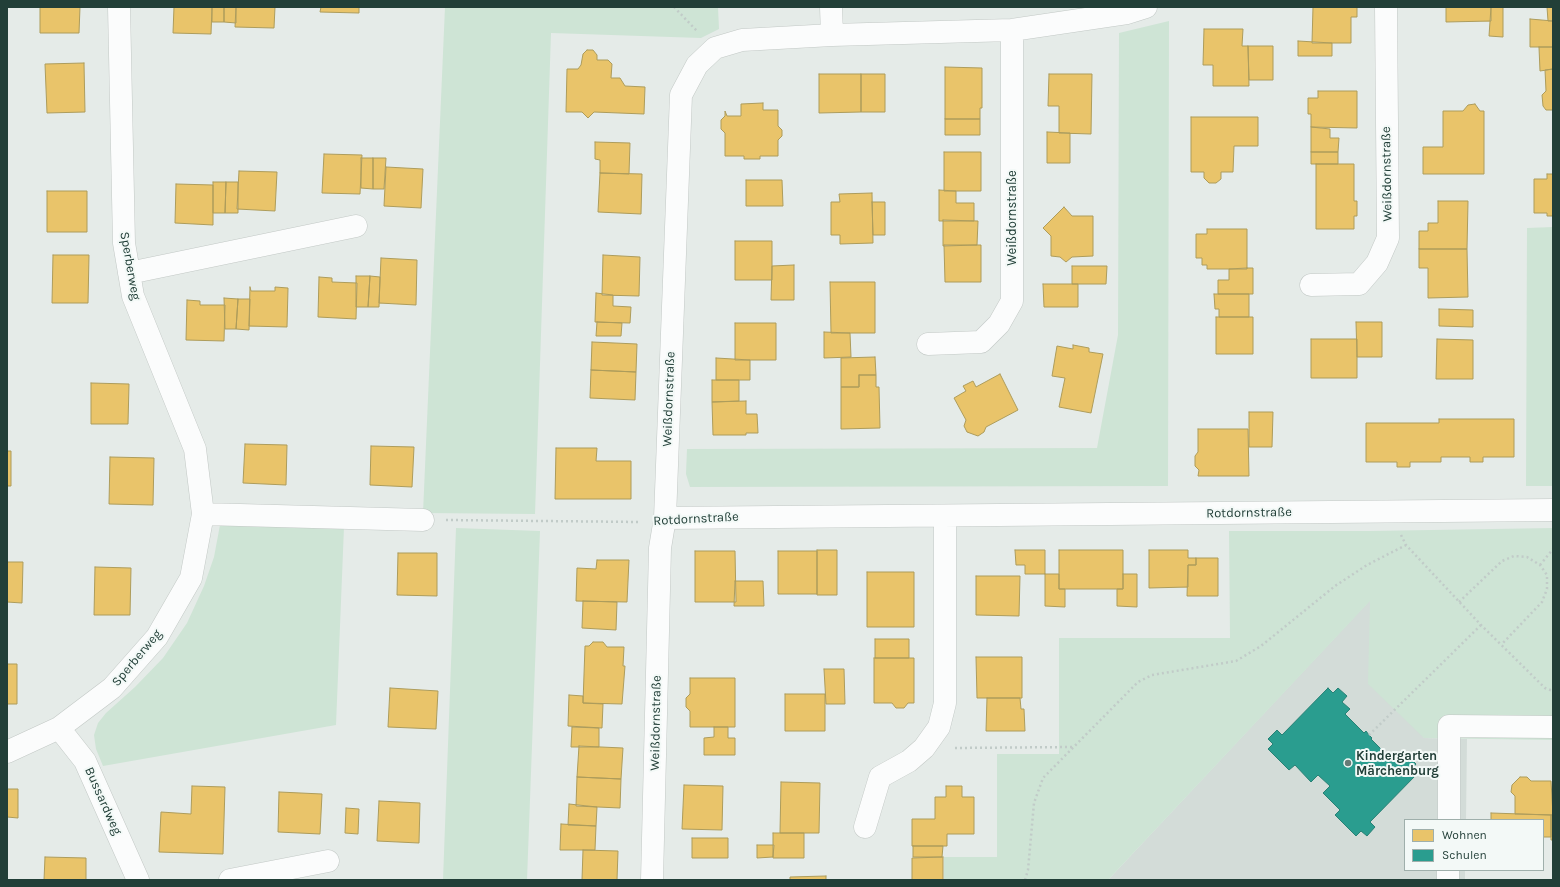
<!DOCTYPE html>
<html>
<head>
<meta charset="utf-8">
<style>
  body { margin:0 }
  #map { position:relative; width:1560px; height:887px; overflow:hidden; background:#e5ebe8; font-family:Karla,sans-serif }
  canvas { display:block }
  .frame { position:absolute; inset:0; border:8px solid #223f38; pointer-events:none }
  .legend { position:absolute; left:1404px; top:819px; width:140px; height:52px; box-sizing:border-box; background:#f3f9f7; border:1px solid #9fafab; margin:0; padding:5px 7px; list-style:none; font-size:12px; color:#223f38 }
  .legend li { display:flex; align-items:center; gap:8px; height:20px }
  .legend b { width:20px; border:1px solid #9fafab }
</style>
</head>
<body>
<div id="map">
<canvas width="1560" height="887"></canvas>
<div class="frame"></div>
<ul class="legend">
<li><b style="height:11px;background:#e9c46a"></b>Wohnen</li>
<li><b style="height:11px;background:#2a9d8f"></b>Schulen</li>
</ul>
</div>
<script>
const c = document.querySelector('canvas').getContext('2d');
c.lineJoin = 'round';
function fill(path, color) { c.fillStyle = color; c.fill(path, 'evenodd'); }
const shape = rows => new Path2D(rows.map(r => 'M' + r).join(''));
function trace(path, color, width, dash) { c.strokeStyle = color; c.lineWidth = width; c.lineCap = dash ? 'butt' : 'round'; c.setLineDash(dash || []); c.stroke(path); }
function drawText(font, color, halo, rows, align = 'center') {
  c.font = font + ' Karla,sans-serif'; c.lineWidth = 4; c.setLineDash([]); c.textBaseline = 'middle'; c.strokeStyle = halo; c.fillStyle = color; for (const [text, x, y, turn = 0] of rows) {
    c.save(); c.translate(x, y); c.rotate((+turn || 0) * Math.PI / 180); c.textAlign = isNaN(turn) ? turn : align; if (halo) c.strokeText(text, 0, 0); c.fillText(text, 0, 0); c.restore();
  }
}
fill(shape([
  [1370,600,1424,738,1467,739,1466,820,1405,820,1405,870,1465,870,1465,880,1108,880]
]), '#d3dcd8');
fill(shape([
  [445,7,718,7,719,29,701,38,551,33,535,514,423,513],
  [1169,21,1168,486,690,487,686,474,687,449,1097,448,1118,335,1119,33],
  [1553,227,1553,486,1526,486,1527,228],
  [220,525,344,527,336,725,103,766,96,749,94,735,98,723,106,713,135,687,163,658,187,623,204,586,214,557],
  [456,528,540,531,527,880,443,880],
  [1553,528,1553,740,1424,738,1368,684,1370,601,1108,880,944,880,944,857,997,857,997,754,1059,754,1059,638,1230,638,1229,531,1370,531]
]), '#cee4d5');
const homes = shape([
  [40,7,80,7,79,33,40,33,40,7],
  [174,7,212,7,211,34,173,33,174,7],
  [212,7,224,7,224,22,212,22,212,7],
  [224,7,236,7,236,23,224,22,224,7],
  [236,7,275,7,274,28,235,27,236,7],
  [321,7,359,7,359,13,320,12,321,7],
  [1313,7,1357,7,1357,17,1351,17,1351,43,1312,43,1313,7],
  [1446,7,1491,7,1491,21,1446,22,1446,7],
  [1491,7,1503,7,1503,37,1489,36,1491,7],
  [1547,7,1553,7,1553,21,1548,21,1547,7],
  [1530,19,1553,21,1553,47,1530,47,1530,19],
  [1204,29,1243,29,1242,46,1248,46,1249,86,1213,86,1213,65,1203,65,1204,29],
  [1298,41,1332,43,1332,56,1298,56,1298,41],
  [1248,46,1273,46,1273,80,1249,80,1248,46],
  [1539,47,1553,47,1553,69,1540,71,1539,47],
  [587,50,593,50,597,55,597,60,608,60,612,64,611,78,620,78,625,86,645,87,644,114,594,112,588,118,582,112,566,112,567,69,578,69,581,65,583,54,587,50],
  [84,63,85,112,47,113,45,64,84,63],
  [945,67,982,68,982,108,980,108,980,119,945,119,945,67],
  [1553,69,1553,110,1546,110,1543,106,1542,95,1546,91,1545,70,1553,69],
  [819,74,861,74,861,112,819,113,819,74],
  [861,74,885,74,885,112,861,112,861,74],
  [1049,74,1092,74,1091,134,1059,133,1059,106,1048,106,1049,74],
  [1318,91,1357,91,1357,128,1311,127,1311,114,1308,114,1308,98,1318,98,1318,91],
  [763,103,763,110,778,110,778,126,782,130,782,136,778,140,778,156,760,156,760,159,744,159,744,156,725,156,725,133,721,129,721,120,725,116,725,111,727,116,741,116,741,104,763,103],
  [1475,104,1480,111,1484,111,1484,174,1423,174,1423,147,1443,147,1443,111,1463,111,1468,105,1475,104],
  [1191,117,1258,117,1258,146,1234,146,1233,172,1221,172,1221,179,1216,183,1209,183,1204,178,1204,172,1191,172,1191,117],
  [945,119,980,119,980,135,945,135,945,119],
  [1311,127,1330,129,1330,138,1339,138,1338,152,1311,152,1311,127],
  [1047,132,1070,133,1070,163,1047,163,1047,132],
  [595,142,630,143,629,174,600,173,600,160,595,159,595,142],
  [944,152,981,152,981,191,944,191,944,152],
  [1311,152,1338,152,1338,164,1311,164,1311,152],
  [324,154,362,155,360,194,322,193,324,154],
  [361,158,373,158,373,189,361,188,361,158],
  [373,158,386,158,384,189,373,189,373,158],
  [1316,164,1354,164,1354,201,1357,201,1357,216,1354,216,1354,229,1316,229,1316,164],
  [386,167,423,169,421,208,384,206,386,167],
  [239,171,277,172,275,211,237,209,239,171],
  [600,173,642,174,641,214,598,212,600,173],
  [1547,174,1553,174,1553,216,1547,216,1547,213,1534,213,1534,179,1547,179,1547,174],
  [746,180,782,180,783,206,746,206,746,180],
  [213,182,226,182,225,213,213,213,213,182],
  [226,182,238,182,238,213,225,213,226,182],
  [176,184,213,185,213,225,175,223,176,184],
  [939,190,956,191,956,203,974,203,974,221,939,221,939,190],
  [47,191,87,191,87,232,47,232,47,191],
  [872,193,873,243,840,244,840,235,831,235,831,202,840,202,839,194,872,193],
  [1438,201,1468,201,1467,249,1419,249,1419,231,1428,231,1428,223,1438,223,1438,201],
  [872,202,885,202,885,235,873,235,872,202],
  [1064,207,1072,216,1093,216,1093,256,1072,257,1066,262,1060,257,1051,256,1051,236,1043,228,1064,207],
  [943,220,978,221,977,245,943,246,943,220],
  [1207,229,1247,229,1247,269,1207,269,1207,265,1202,265,1202,258,1196,258,1196,234,1207,234,1207,229],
  [735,241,772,241,772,280,735,280,735,241],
  [944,245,981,245,981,282,945,282,944,245],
  [1419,249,1467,249,1468,297,1428,298,1428,268,1419,268,1419,249],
  [53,255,89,255,88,303,52,303,53,255],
  [603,255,640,257,639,296,602,295,603,255],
  [381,258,417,260,416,305,379,303,381,258],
  [794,265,794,300,771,300,772,266,794,265],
  [1072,266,1107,266,1106,284,1072,284,1072,266],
  [1247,268,1253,268,1253,294,1218,294,1218,280,1229,280,1229,269,1247,268],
  [356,276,370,276,368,307,356,307,356,276],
  [370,276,380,277,379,307,368,307,370,276],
  [319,277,332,278,332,282,357,283,356,319,318,317,319,277],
  [830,282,875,282,875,333,831,333,830,282],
  [1043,284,1078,284,1078,307,1044,307,1043,284],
  [250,287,251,291,275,291,275,287,288,288,287,327,249,326,250,287],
  [596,293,613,295,613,306,631,307,630,323,595,322,596,293],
  [1214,294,1249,294,1249,317,1219,317,1219,309,1215,309,1214,294],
  [224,298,238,299,236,329,225,329,224,298],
  [238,299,250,299,249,330,236,329,238,299],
  [187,300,200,301,200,305,225,305,224,341,186,340,187,300],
  [1439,309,1473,310,1473,327,1439,326,1439,309],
  [1216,317,1253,317,1253,354,1216,354,1216,317],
  [597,322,622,323,621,336,596,336,597,322],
  [1356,322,1382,322,1382,357,1357,357,1356,322],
  [735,323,776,323,776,360,735,360,735,323],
  [824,332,850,333,851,357,824,358,824,332],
  [1311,339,1357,339,1357,378,1311,378,1311,339],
  [1437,339,1473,340,1473,379,1436,379,1437,339],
  [592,342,637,344,636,372,591,370,592,342],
  [1073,345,1089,348,1089,352,1103,354,1091,413,1059,407,1065,378,1052,376,1057,346,1073,349,1073,345],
  [875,357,876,375,859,375,859,387,841,387,841,358,875,357],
  [716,358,750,360,750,380,716,380,716,358],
  [591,370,636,372,635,400,590,398,591,370],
  [1000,374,1018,410,986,427,984,432,978,436,967,432,964,426,966,420,954,398,966,391,963,386,973,381,976,387,1000,374],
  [859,375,876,375,876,387,879,387,880,428,841,429,841,387,859,387,859,375],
  [712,380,739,380,739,401,712,402,712,380],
  [91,383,129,384,128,424,91,424,91,383],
  [746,401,746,414,757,414,758,433,746,433,746,435,713,435,712,402,746,401],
  [1249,412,1273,412,1272,447,1249,447,1249,412],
  [1439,419,1514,419,1514,457,1483,457,1483,462,1470,462,1470,457,1441,457,1441,462,1410,462,1410,467,1397,467,1397,462,1366,462,1366,423,1439,423,1439,419],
  [1198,429,1248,429,1249,476,1198,476,1199,470,1195,466,1195,456,1198,452,1198,429],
  [245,444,287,445,286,485,243,483,245,444],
  [371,446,414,447,412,487,370,485,371,446],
  [556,448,597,448,596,461,631,461,631,499,555,499,556,448],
  [7,451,11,451,11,486,7,486,7,451],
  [110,457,154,458,153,505,109,504,110,457],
  [817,550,837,550,837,595,817,595,817,550],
  [1015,550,1045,550,1045,574,1025,574,1025,565,1016,565,1015,550],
  [1059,550,1123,550,1123,589,1059,589,1059,550],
  [1149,550,1188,550,1188,558,1196,558,1196,565,1188,565,1188,587,1149,588,1149,550],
  [695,551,735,551,736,602,695,602,695,551],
  [778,551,817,551,817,594,778,594,778,551],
  [398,553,437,553,437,596,397,595,398,553],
  [1196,558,1218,558,1218,596,1187,596,1188,565,1196,565,1196,558],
  [597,560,629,560,627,602,576,601,577,568,596,569,597,560],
  [7,562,23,562,22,603,7,602,7,562],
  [95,567,131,568,130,615,94,615,95,567],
  [867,572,914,572,914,627,867,627,867,572],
  [1045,574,1059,574,1059,589,1065,589,1065,607,1045,606,1045,574],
  [1123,574,1137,574,1137,607,1117,606,1117,589,1123,589,1123,574],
  [976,576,1020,576,1019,616,976,615,976,576],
  [735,581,763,581,764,606,734,606,735,581],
  [583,601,617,602,616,630,582,628,583,601],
  [875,639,909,639,909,658,875,658,875,639],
  [593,642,603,642,607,647,624,647,623,666,625,666,622,704,583,703,585,646,589,646,593,642],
  [976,657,1022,657,1022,698,977,698,976,657],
  [874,658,914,658,914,703,908,703,904,708,896,708,892,703,874,703,874,658],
  [7,664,17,664,17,704,7,704,7,664],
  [824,669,844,669,845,704,826,704,824,669],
  [690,678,735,678,735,727,690,727,690,711,686,707,686,698,690,694,690,678],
  [390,688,438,691,436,729,388,727,390,688],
  [785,694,825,694,825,731,785,731,785,694],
  [569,695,583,696,583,703,603,704,602,728,568,726,569,695],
  [987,698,1020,698,1021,709,1024,709,1025,731,986,731,987,698],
  [572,727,599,728,599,747,571,747,572,727],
  [714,727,728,727,728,738,735,738,735,755,704,755,704,738,714,737,714,727],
  [579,746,623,748,621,779,577,777,579,746],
  [577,777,621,779,620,808,576,806,577,777],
  [1520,777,1527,777,1531,781,1551,781,1553,815,1515,814,1515,796,1511,792,1512,785,1520,777],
  [781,782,820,783,819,833,780,833,781,782],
  [684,785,723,786,722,830,682,829,684,785],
  [192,786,225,787,223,854,159,852,161,812,191,814,192,786],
  [946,786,962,786,962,797,974,797,974,834,947,834,947,846,912,846,912,819,935,819,935,797,946,797,946,786],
  [7,789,18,789,18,818,7,817,7,789],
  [279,792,322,794,320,834,278,832,279,792],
  [379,801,420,803,419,843,377,841,379,801],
  [569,804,597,807,596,826,568,825,569,804],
  [346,808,359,809,358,834,345,833,346,808],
  [1491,813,1551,815,1551,837,1543,837,1543,820,1491,820,1491,813],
  [1551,815,1553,815,1553,840,1551,840,1551,815],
  [561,824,596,826,595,850,560,850,561,824],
  [773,833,804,833,804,858,773,858,773,833],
  [692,838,728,838,728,858,692,858,692,838],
  [757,845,774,845,773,857,757,858,757,845],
  [913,846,943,846,942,857,913,857,913,846],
  [583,850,618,851,617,880,582,880,583,850],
  [45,857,86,858,86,880,44,880,45,857],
  [943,857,943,880,912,880,912,858,943,857],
  [826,876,826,880,790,880,790,877,826,876]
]);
fill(homes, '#e9c46a');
trace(homes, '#ad9c5b', 1);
const schools = shape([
  [1328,688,1333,693,1338,688,1347,696,1342,702,1350,709,1345,714,1364,733,1366,731,1369,735,1372,738,1371,739,1390,758,1395,754,1403,761,1408,756,1416,764,1411,770,1416,775,1370,822,1375,827,1367,836,1361,831,1356,836,1335,815,1340,810,1323,793,1330,786,1318,775,1311,782,1295,765,1289,770,1268,749,1273,744,1268,739,1277,730,1282,735,1328,688]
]);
fill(schools, '#2a9d8f');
trace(schools, '#288175', 1);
const minor = shape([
  [831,7,832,35],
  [129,273,356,226],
  [1311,285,1359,284,1377,263,1388,238,1386,7],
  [928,344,981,342,999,324,1012,301,1012,30],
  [203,514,423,520],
  [665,518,1553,510],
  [59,728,85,761,138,880],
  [7,752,59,728,112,688,157,637,191,578,203,514,195,449,133,296,124,243,119,7],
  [1449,820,1449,726,1553,727],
  [865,827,880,777,909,761,924,748,939,727,945,703,945,516],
  [230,880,328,861],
  [652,880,660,548,665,518,681,95,697,65,715,48,742,40,832,35,1012,30,1127,13,1146,7],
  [1448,880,1448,870]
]);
trace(minor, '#c2c8c5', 23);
trace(shape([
  [674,7,697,31],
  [446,520,640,522],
  [1401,535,1406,545,1481,625,1545,688,1553,691],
  [1540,565,1553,549],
  [1459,602,1502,561,1514,556,1527,557,1540,565,1547,575,1547,589,1542,602,1502,644],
  [1369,735,1481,625],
  [955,748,1072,747],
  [1025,880,1028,870,1034,803,1043,778,1138,682,1152,675,1236,661,1261,646,1335,586,1367,565,1406,545]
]), '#c1cbc8', 2.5, [2, 3]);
trace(minor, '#fbfcfc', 22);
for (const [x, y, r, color] of [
  [1348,763,4,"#667b76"]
]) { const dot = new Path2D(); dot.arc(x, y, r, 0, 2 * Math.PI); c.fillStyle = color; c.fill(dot); trace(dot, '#f3f9f7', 1.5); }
drawText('13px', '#223f38', '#f3f9f7', [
  ["Weißdornstraße",1387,174,-91],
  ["Weißdornstraße",1012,218,-90],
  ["Sperberweg",130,266,80],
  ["Weißdornstraße",669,399,-88],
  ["Rotdornstraße",1249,513,-1],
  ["Rotdornstraße",696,519,-3],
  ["Sperberweg",137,658,-50],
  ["Weißdornstraße",656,723,-89],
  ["Bussardweg",103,801,66]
]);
drawText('bold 13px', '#223f38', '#f3f9f7', [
  ["Kindergarten",1356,756],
  ["Märchenburg",1356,771]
], 'left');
</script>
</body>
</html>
